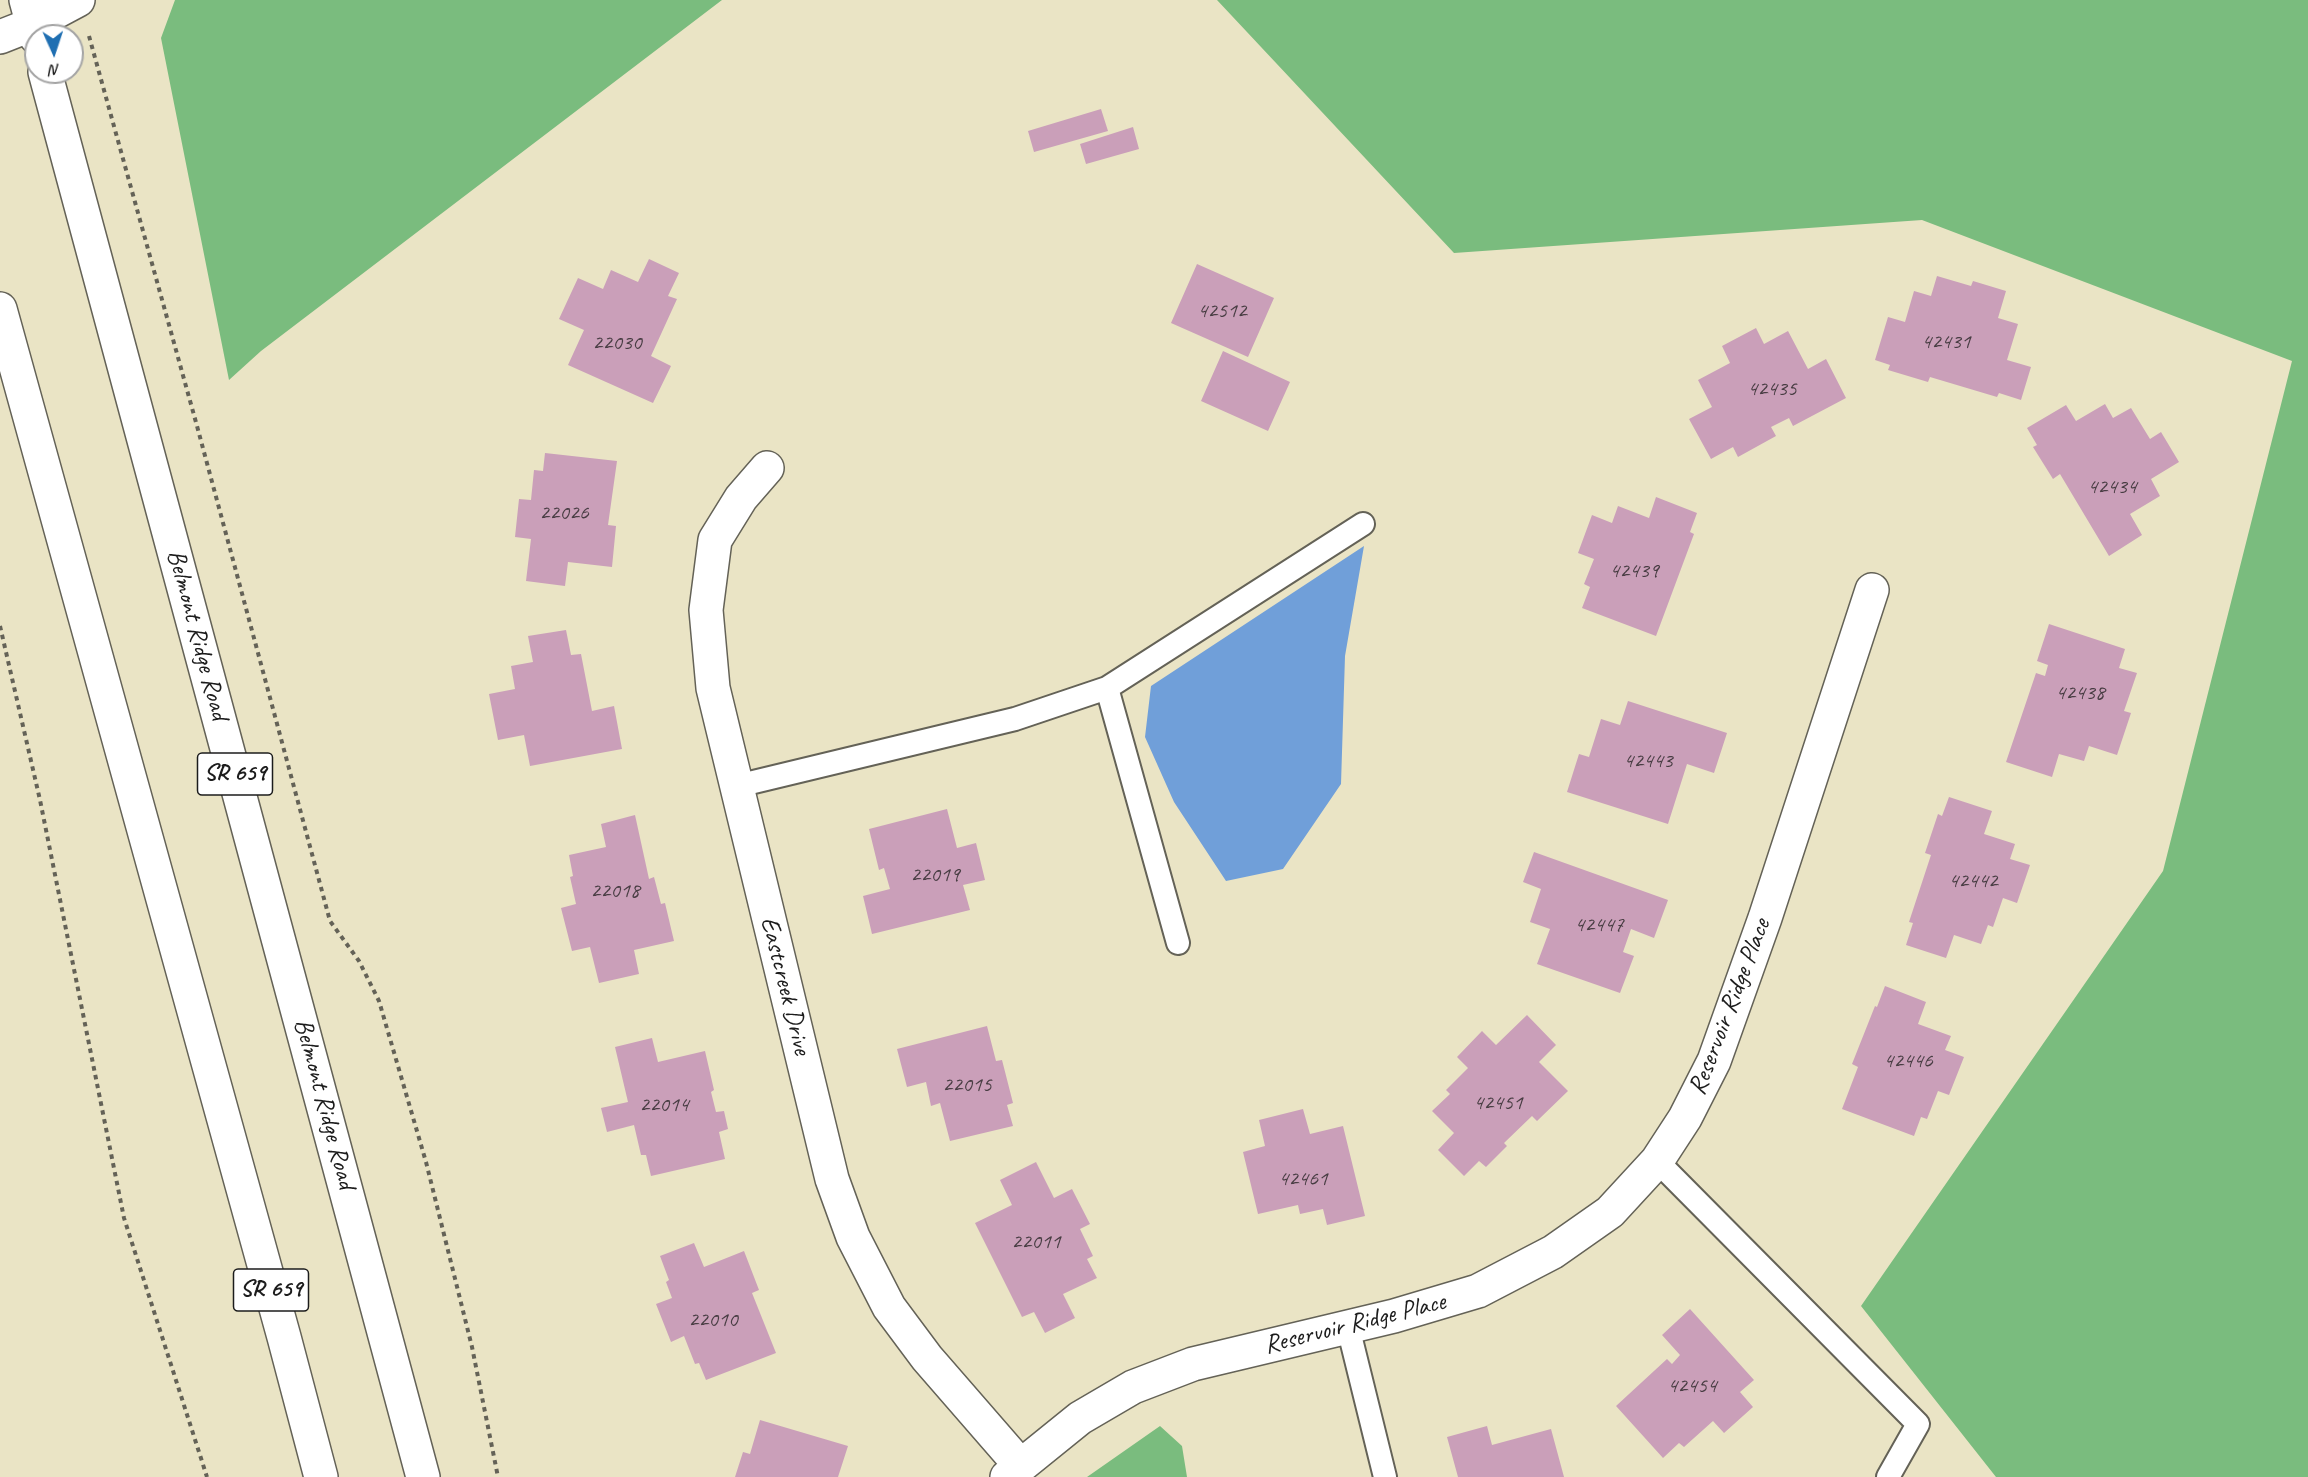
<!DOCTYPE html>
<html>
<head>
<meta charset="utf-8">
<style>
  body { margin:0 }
  #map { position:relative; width:2308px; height:1477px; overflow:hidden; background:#eae4c5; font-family:Caveat,sans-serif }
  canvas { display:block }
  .north { position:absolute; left:24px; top:24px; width:60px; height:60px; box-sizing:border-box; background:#fff; border:2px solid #a4a4a4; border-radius:50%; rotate:177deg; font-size:16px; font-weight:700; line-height:24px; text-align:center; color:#1c1c1c }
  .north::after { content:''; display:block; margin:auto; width:21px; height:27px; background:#1f6fb2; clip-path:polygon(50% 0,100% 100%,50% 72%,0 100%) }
</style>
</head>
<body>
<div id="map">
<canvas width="2308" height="1477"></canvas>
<div class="north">N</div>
</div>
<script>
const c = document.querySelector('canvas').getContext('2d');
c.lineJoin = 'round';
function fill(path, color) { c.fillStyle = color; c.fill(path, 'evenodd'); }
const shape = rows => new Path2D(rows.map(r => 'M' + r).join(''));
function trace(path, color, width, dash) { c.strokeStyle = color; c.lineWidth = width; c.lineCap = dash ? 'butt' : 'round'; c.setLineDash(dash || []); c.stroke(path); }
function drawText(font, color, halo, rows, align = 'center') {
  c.font = font + ' Caveat,sans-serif'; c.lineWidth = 5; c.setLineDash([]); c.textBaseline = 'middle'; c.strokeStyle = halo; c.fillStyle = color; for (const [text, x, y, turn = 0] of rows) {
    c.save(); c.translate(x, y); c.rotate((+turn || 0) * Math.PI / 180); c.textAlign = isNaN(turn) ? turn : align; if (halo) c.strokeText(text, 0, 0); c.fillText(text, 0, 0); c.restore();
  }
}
fill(shape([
  [175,0,722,0,261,351,229,380,161,38],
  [1217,0,2308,0,2308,1477,1996,1477,1861,1306,2163,871,2292,361,1922,220,1454,253],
  [1160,1426,1182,1446,1187,1477,1087,1477]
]), '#7abc7e');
fill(shape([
  [1364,546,1345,656,1341,784,1283,869,1226,881,1174,802,1145,737,1151,686]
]), '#709fd9');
fill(shape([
  [1101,109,1108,131,1034,152,1028,131],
  [1133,127,1139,149,1086,164,1080,144],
  [649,259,679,273,668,296,677,299,651,356,671,366,653,403,568,365,584,330,559,319,578,278,603,289,611,270,638,282],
  [1197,264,1274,298,1248,357,1171,323],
  [1937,276,1971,286,1973,281,2006,291,1998,318,2018,324,2007,360,2031,367,2021,400,1999,393,1997,397,1930,377,1928,382,1888,370,1890,365,1875,360,1888,317,1905,322,1914,291,1931,296],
  [1756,328,1764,344,1788,331,1808,369,1826,359,1846,398,1793,426,1789,418,1771,427,1776,436,1738,457,1733,447,1711,459,1689,419,1712,407,1698,380,1730,363,1722,346],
  [1223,351,1290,382,1268,431,1201,401],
  [2105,404,2113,418,2131,408,2150,439,2161,432,2179,462,2151,479,2160,496,2130,514,2142,535,2109,556,2060,474,2053,479,2033,447,2037,445,2027,428,2066,405,2076,421],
  [545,453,617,461,608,525,616,526,612,567,568,562,565,586,526,581,531,539,515,537,519,499,531,500,534,470,543,471],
  [1656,497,1697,513,1690,532,1694,534,1656,636,1582,608,1590,587,1584,584,1594,559,1578,553,1592,515,1612,523,1618,506,1649,518],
  [2049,624,2125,649,2119,668,2137,673,2124,711,2131,713,2117,755,2089,746,2084,761,2059,754,2052,777,2006,762,2036,673,2045,676,2048,665,2037,661],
  [566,630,571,655,581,654,592,711,614,706,622,749,530,766,524,735,498,740,489,694,515,689,511,666,533,662,528,636],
  [1628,701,1727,733,1714,773,1687,764,1668,824,1567,792,1579,754,1589,757,1601,719,1620,725],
  [1949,797,1992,811,1984,834,2015,844,2010,859,2030,865,2017,903,2003,898,1993,927,1988,925,1981,944,1954,935,1946,958,1906,945,1913,923,1909,922,1931,855,1925,853,1938,814,1942,816],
  [947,809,957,848,976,843,985,880,963,885,970,910,872,934,863,896,890,889,884,868,879,870,869,829],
  [635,815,649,879,654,877,661,904,665,903,674,941,634,950,639,974,599,983,590,947,572,951,561,908,576,904,570,877,573,876,569,855,606,847,601,824],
  [1534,852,1668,900,1654,938,1631,929,1623,952,1634,956,1620,993,1537,964,1550,929,1530,922,1541,889,1523,882],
  [1885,986,1926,1002,1918,1024,1951,1036,1945,1050,1964,1057,1949,1095,1938,1091,1927,1119,1921,1117,1914,1136,1842,1109,1858,1067,1852,1064,1875,1006,1877,1007],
  [1527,1015,1556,1045,1539,1062,1568,1091,1537,1121,1532,1116,1504,1143,1507,1146,1486,1167,1479,1161,1464,1176,1438,1150,1454,1133,1432,1111,1450,1094,1446,1090,1468,1068,1457,1057,1482,1031,1496,1045],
  [987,1026,996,1061,1002,1060,1013,1103,1007,1105,1013,1126,950,1141,940,1103,931,1106,926,1082,907,1087,897,1049],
  [652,1038,658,1062,705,1051,714,1090,711,1092,716,1112,724,1111,728,1129,719,1132,725,1159,651,1176,646,1155,641,1155,634,1125,607,1132,601,1108,628,1102,615,1047],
  [1303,1109,1310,1134,1343,1126,1365,1216,1327,1225,1323,1209,1300,1214,1298,1205,1258,1214,1243,1152,1265,1146,1259,1120],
  [1036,1162,1054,1198,1072,1189,1090,1224,1080,1229,1093,1256,1087,1259,1097,1278,1063,1294,1075,1318,1045,1333,1034,1312,1022,1317,975,1223,1012,1205,1000,1180],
  [694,1243,704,1267,744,1251,759,1290,752,1293,776,1353,706,1380,699,1363,695,1364,684,1336,671,1342,656,1304,672,1298,666,1282,669,1280,660,1256],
  [1690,1309,1754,1380,1740,1392,1753,1407,1724,1433,1713,1421,1684,1447,1679,1443,1663,1458,1616,1406,1667,1359,1672,1364,1680,1355,1662,1335],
  [760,1420,848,1446,838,1477,735,1477,743,1452,750,1454],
  [1487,1426,1492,1445,1551,1429,1564,1477,1458,1477,1447,1437]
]), '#ca9fb9');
const service = shape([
  [1107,688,1178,943],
  [737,786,1015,719,1107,688,1363,524],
  [1657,1161,1918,1424,1888,1477],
  [1348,1327,1385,1477]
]);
const minor = shape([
  [0,37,33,24,78,0],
  [767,468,741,498,715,540,706,610,713,688,832,1179,853,1237,889,1307,927,1358,1020,1465],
  [1007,1477,1080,1418,1133,1387,1193,1364,1394,1316,1478,1291,1553,1252,1610,1212,1657,1161,1685,1118,1714,1061,1765,918,1872,590]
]);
const primary = shape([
  [26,0,36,37],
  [45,72,423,1477],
  [0,309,284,1337,321,1477]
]);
trace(service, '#646257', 26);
trace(minor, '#646257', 36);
trace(primary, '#646257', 36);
trace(shape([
  [89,36,197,426,330,921,359,961,379,1001,426,1162,472,1347,498,1477],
  [0,626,40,800,124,1218,207,1477]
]), '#646257', 4, [4.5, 4.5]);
trace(service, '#fff', 22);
trace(minor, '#fff', 33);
trace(primary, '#fff', 33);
drawText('22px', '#483d43', null, [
  ["42512",1222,311],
  ["42431",1946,342],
  ["22030",617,343],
  ["42435",1772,389],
  ["42434",2112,487],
  ["22026",564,513],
  ["42439",1634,571],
  ["42438",2080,693],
  ["42443",1648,761],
  ["22019",935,875],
  ["42442",1973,881],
  ["22018",615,891],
  ["42447",1599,925],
  ["42446",1908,1061],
  ["22015",967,1085],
  ["42451",1498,1103],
  ["22014",664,1105],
  ["42461",1303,1179],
  ["22011",1036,1242],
  ["22010",713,1320],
  ["42454",1692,1386]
]);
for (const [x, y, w] of [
  [235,774,75],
  [271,1290,75]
]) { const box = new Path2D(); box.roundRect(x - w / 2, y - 21, w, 42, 4.5); c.fillStyle = '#fff'; c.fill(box); trace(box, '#1c1c1c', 1.5); }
drawText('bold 24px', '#1c1c1c', null, [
  ["SR 659",235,774],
  ["SR 659",271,1290]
]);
drawText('26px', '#1c1c1c', '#fff', [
  ["Belmont Ridge Road",197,635,75],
  ["Eastcreek Drive",785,986,76],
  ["Reservoir Ridge Place",1730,1007,-69],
  ["Belmont Ridge Road",324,1104,75],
  ["Reservoir Ridge Place",1355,1324,-14]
]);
</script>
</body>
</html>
